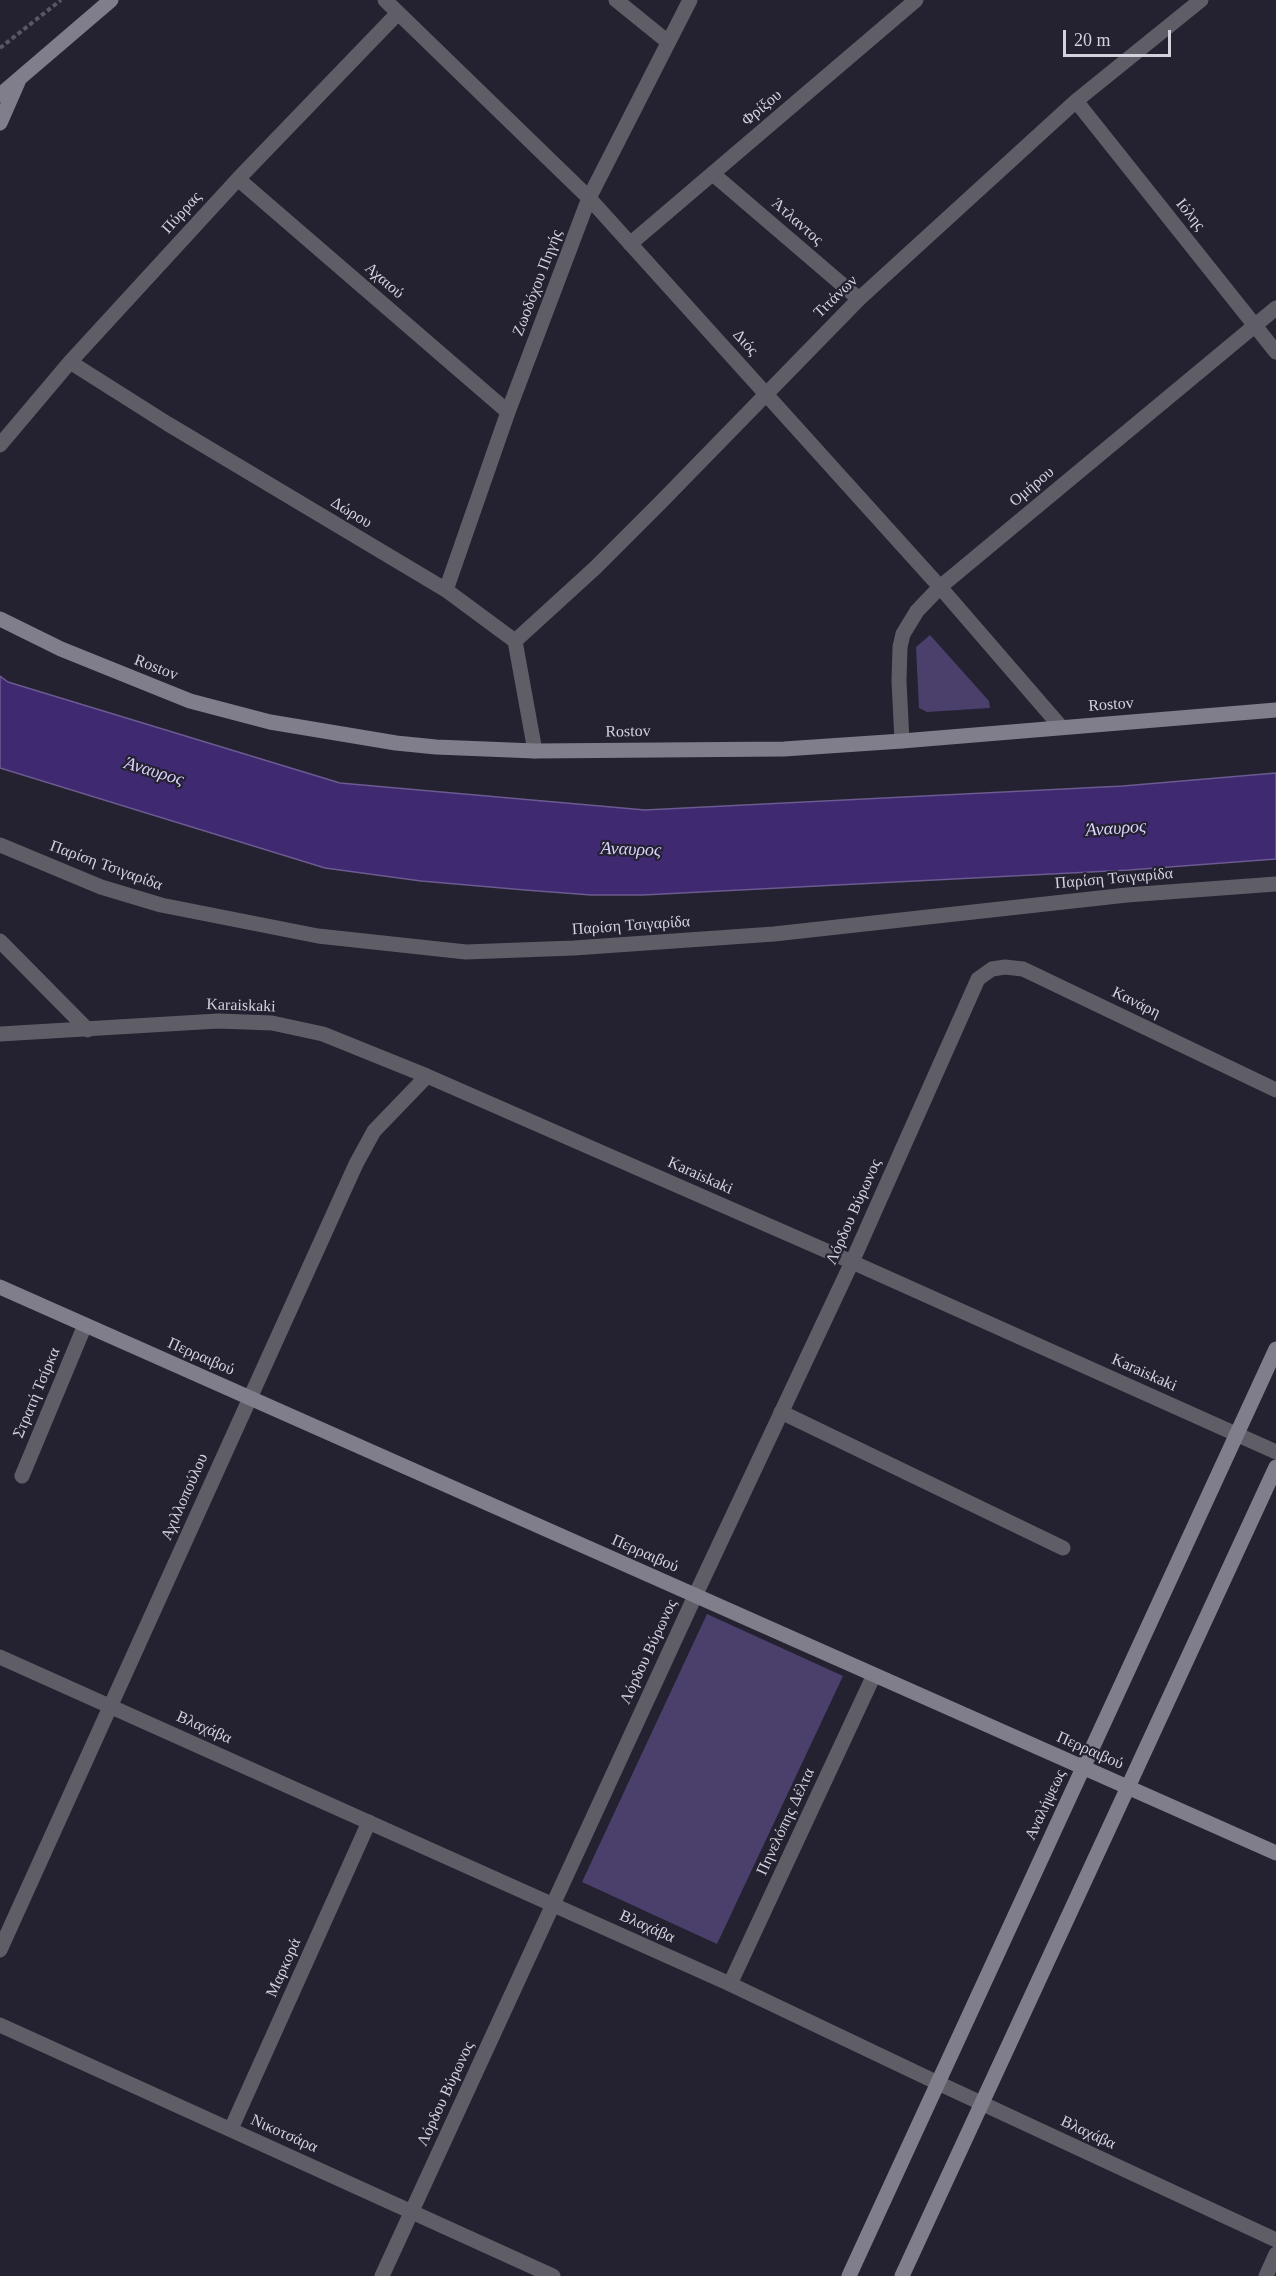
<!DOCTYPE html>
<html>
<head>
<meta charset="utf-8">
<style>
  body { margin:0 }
  #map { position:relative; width:1276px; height:2276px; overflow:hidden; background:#242131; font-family:Georgia,serif }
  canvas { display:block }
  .scale { position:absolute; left:1063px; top:30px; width:108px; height:27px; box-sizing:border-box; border:3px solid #d3d1dc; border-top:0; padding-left:8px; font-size:18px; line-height:21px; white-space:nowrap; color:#d3d1dc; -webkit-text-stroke:4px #242131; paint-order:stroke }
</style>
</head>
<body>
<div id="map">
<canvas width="1276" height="2276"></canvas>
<div class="scale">20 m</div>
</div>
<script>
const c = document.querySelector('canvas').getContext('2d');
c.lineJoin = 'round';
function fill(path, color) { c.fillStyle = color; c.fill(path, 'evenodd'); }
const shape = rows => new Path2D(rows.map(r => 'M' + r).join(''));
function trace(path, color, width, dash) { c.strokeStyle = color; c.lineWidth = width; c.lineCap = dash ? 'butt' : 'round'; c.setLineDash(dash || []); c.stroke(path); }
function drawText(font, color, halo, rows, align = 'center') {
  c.font = font + ' Georgia,serif'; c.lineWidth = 4.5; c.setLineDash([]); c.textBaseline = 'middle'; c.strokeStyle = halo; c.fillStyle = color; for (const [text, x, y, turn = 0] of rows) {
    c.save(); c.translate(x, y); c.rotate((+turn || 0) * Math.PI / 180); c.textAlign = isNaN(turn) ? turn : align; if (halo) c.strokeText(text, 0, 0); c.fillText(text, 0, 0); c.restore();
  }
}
fill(shape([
  [930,635,989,701,990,708,927,712,919,708,916,647],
  [707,1614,843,1676,717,1944,582,1882]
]), '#4a406b');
const water = shape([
  [0,676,8,682,340,783,645,810,1123,786,1276,773,1276,859,1129,870,643,895,591,895,525,890,421,881,325,868,0,768,0,676]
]);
fill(water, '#3f2970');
trace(water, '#6b5b90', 1.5);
trace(shape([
  [0,48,61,0]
]), '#5a5765', 4, [4.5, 3]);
trace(shape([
  [616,0,668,42],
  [781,1412,1063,1548],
  [730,1984,874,1675],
  [231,2129,369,1822]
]), '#5f5e66', 15);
trace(shape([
  [385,0,589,198,940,587,1061,727],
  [1076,101,1276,352],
  [713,174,859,299],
  [238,179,508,412],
  [630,244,916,0],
  [70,362,168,424,446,590,515,641,535,751],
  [0,445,70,362,238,179,398,13],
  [446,590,508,412,589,198,690,0],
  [515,641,595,568,661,502,859,299,1076,101,1201,0],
  [902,741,899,681,900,647,903,634,917,611,940,587,1276,308],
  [0,845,101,887,161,905,318,936,466,952,574,948,774,934,1127,895,1276,884],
  [0,941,88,1030],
  [0,1034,218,1021,272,1023,323,1034,427,1076,852,1262,1276,1452],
  [22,1476,85,1325],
  [0,1657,730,1984,938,2083,1276,2240],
  [0,1950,356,1164,374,1131,427,1076],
  [0,2025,553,2276],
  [382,2276,695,1596,852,1262,978,979,992,969,1005,967,1023,969,1276,1090],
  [1266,2276,1276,2254]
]), '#5f5e66', 15);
trace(shape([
  [0,95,111,0],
  [0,123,18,82],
  [0,619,61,649,190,701,270,722,396,743,436,747,535,751,784,749,902,741,1276,710],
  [0,1287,1276,1853],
  [849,2276,1276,1349],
  [902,2276,1276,1467]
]), '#817e8c', 15);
drawText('16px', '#d3d1dc', '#242131', [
  ["Φρίξου",762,108,-40],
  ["Πύρρας",182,213,-48],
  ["Ιόλης",1190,215,51],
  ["Άτλαντος",797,222,41],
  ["Αχαιού",384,281,41],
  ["Ζωοδόχου Πηγής",538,283,-69],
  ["Τιτάνων",836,297,-44],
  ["Διός",745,343,48],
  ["Ομήρου",1032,487,-40],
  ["Δώρου",351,513,31],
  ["Rostov",156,668,21],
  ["Rostov",1111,705,-4],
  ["Rostov",628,732,-1],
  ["Παρίση Τσιγαρίδα",106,866,20],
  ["Παρίση Τσιγαρίδα",1114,879,-5],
  ["Παρίση Τσιγαρίδα",631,926,-4],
  ["Κανάρη",1136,1003,26],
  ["Karaiskaki",241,1006,2],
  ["Karaiskaki",700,1176,24],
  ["Λόρδου Βύρωνος",854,1212,-66],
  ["Περραιβού",201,1357,24],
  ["Karaiskaki",1144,1373,24],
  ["Στρατή Τσίρκα",37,1393,-67],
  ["Αχιλλοπούλου",185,1497,-66],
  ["Περραιβού",645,1554,24],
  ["Λόρδου Βύρωνος",649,1652,-65],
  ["Βλαχάβα",204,1728,24],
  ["Περραιβού",1090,1751,24],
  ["Αναλήψεως",1046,1805,-65],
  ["Πηνελόπης Δέλτα",786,1822,-65],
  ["Βλαχάβα",647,1927,24],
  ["Μαρκορά",284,1968,-66],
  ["Λόρδου Βύρωνος",446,2094,-65],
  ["Βλαχάβα",1088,2133,25],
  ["Νικοτσάρα",284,2134,24]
]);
drawText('italic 18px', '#dbd3fe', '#242131', [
  ["Άναυρος",154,772,17],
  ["Άναυρος",1116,829,-4],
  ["Άναυρος",631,850,2]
]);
</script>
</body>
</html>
